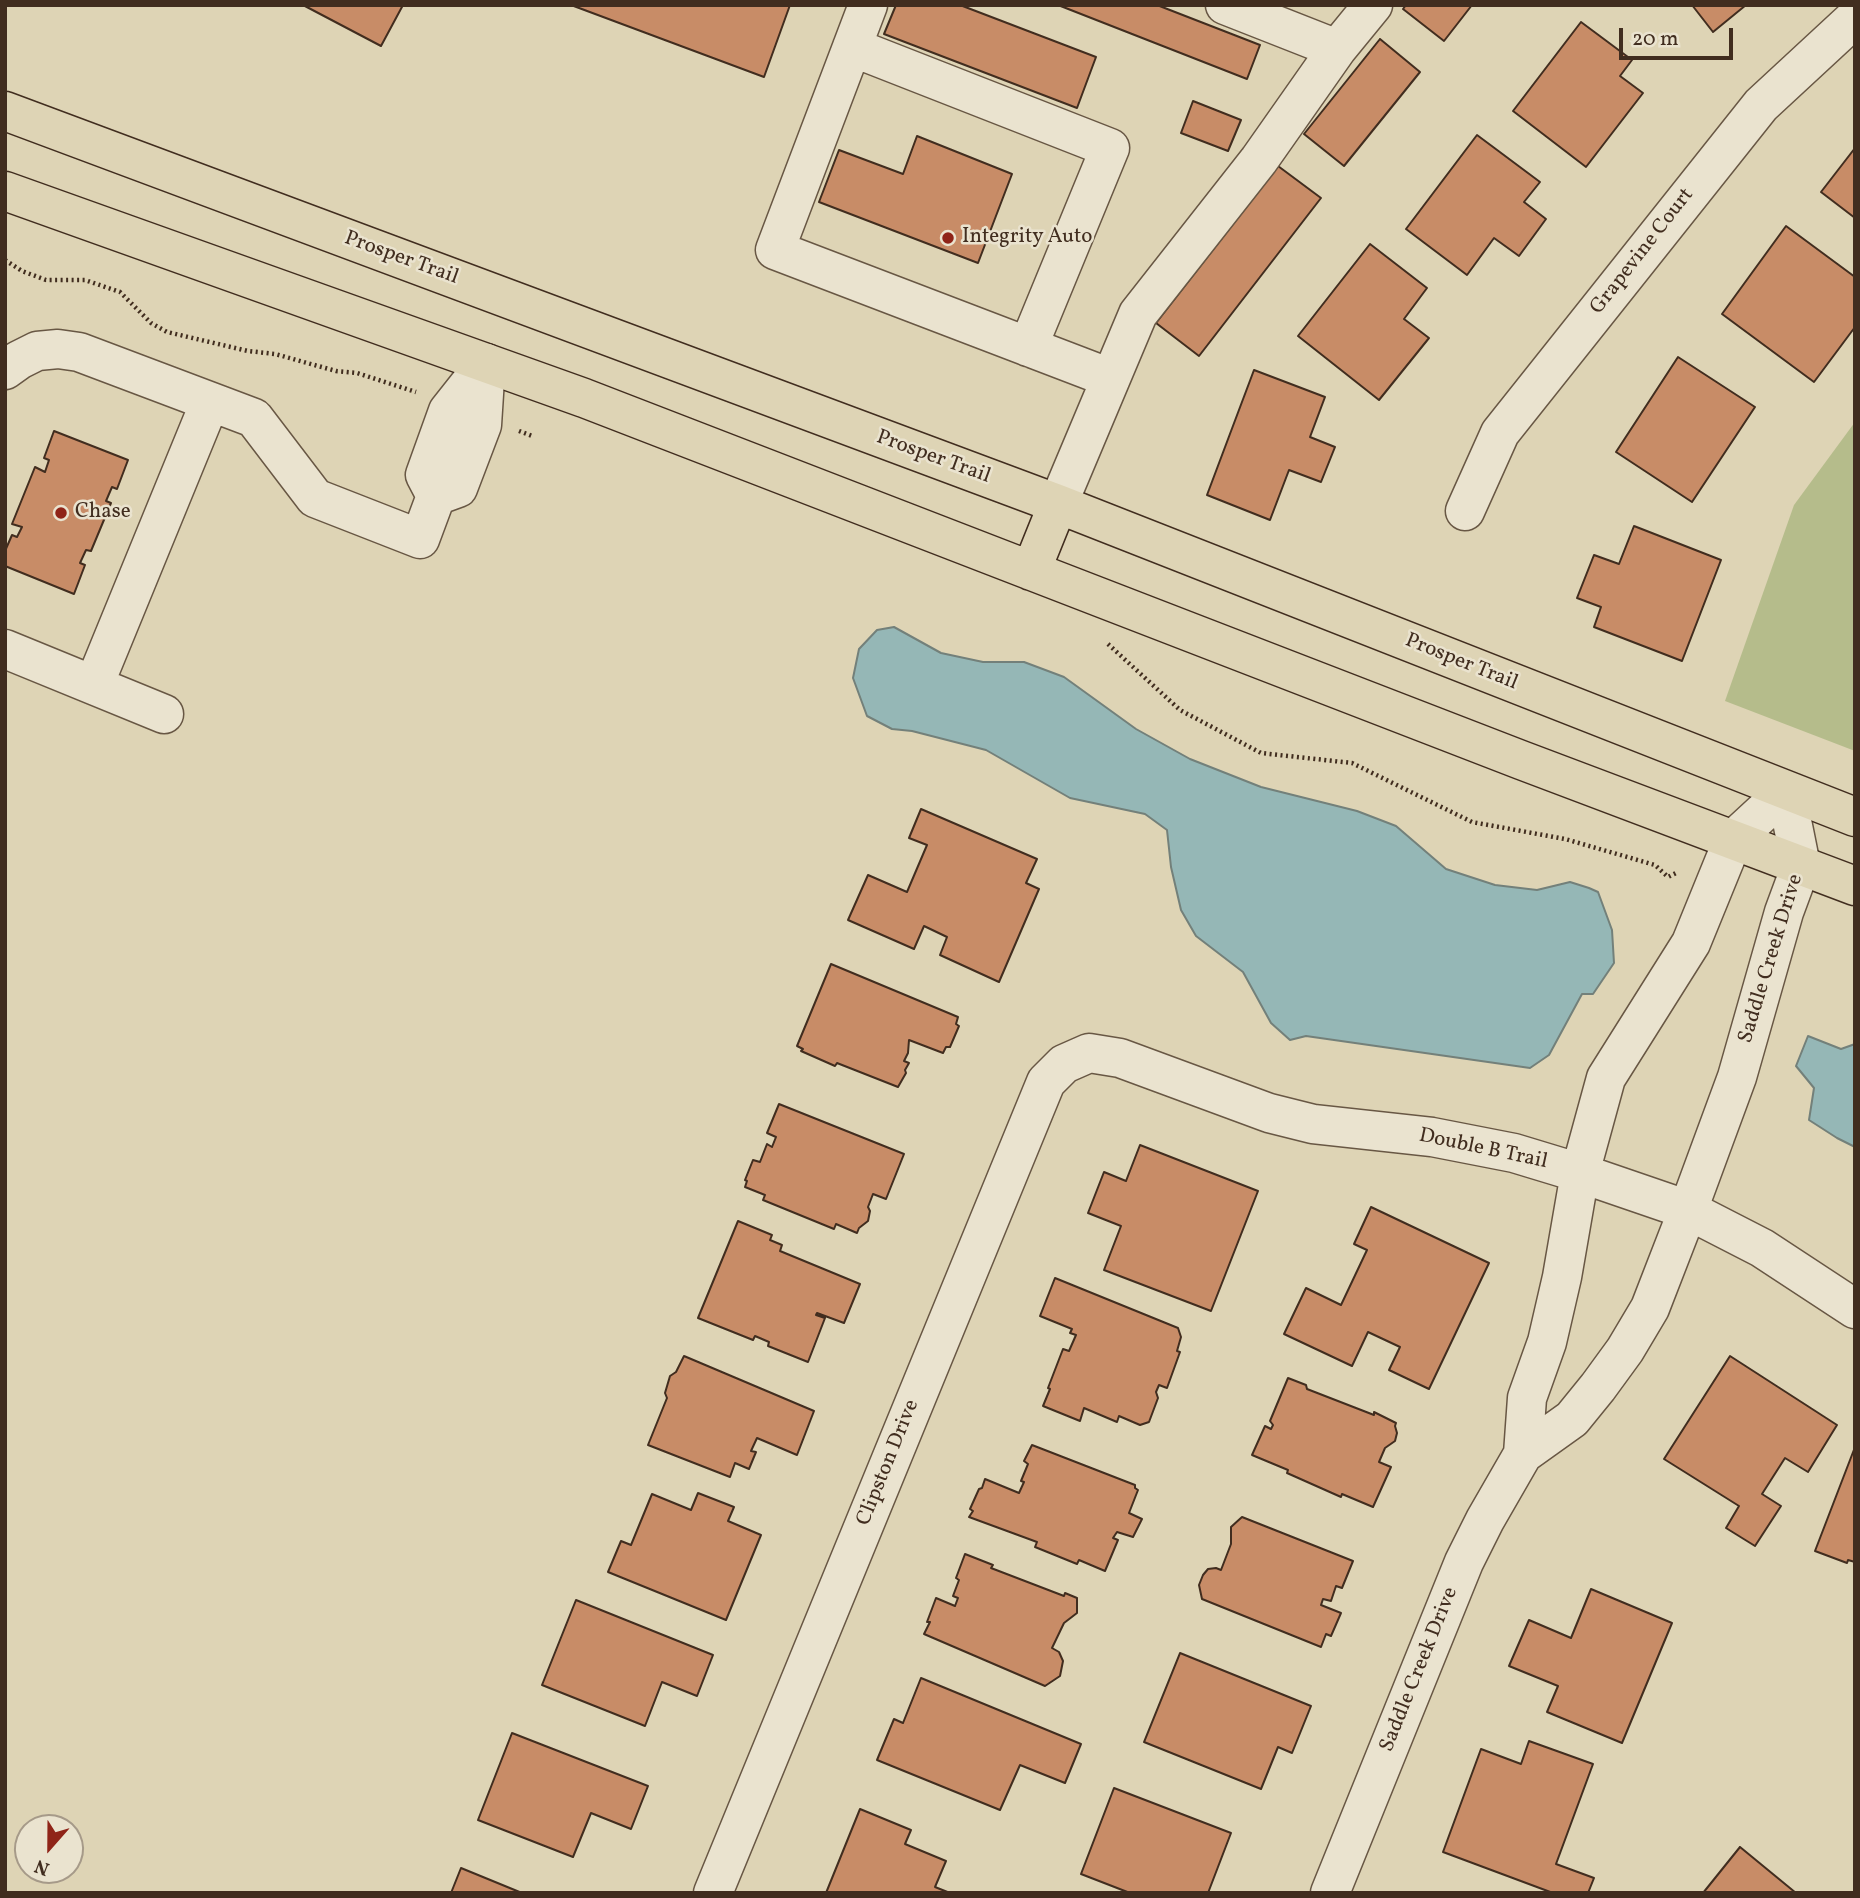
<!DOCTYPE html>
<html>
<head>
<meta charset="utf-8">
<style>
  body { margin:0 }
  #map { position:relative; width:1860px; height:1898px; overflow:hidden; background:#ded4b5; font-family:Vollkorn,serif }
  canvas { display:block }
  .frame { position:absolute; inset:0; border:7px solid #412d1f; pointer-events:none }
  .north { position:absolute; left:14px; top:1814px; width:70px; height:70px; box-sizing:border-box; background:#eae3cf; border:2px solid #a69a89; border-radius:50%; rotate:201deg; font-size:19px; font-weight:700; line-height:28px; text-align:center; color:#412d1f }
  .north::after { content:''; display:block; margin:auto; width:24px; height:32px; background:#8f2418; clip-path:polygon(50% 0,100% 100%,50% 72%,0 100%) }
  .scale { position:absolute; left:1619px; top:28px; width:114px; height:32px; box-sizing:border-box; border:4px solid #412d1f; border-top:0; padding-left:9px; font-size:21px; line-height:24px; white-space:nowrap; color:#412d1f; -webkit-text-stroke:5px #eae3cf; paint-order:stroke }
</style>
</head>
<body>
<div id="map">
<canvas width="1860" height="1898"></canvas>
<div class="frame"></div>
<div class="north">N</div>
<div class="scale">20 m</div>
</div>
<script>
const c = document.querySelector('canvas').getContext('2d');
c.lineJoin = 'round';
function fill(path, color) { c.fillStyle = color; c.fill(path, 'evenodd'); }
const shape = rows => new Path2D(rows.map(r => 'M' + r).join(''));
function trace(path, color, width, dash) { c.strokeStyle = color; c.lineWidth = width; c.lineCap = dash ? 'butt' : 'round'; c.setLineDash(dash || []); c.stroke(path); }
function drawText(font, color, halo, rows, align = 'center') {
  c.font = font + ' Vollkorn,serif'; c.lineWidth = 5; c.setLineDash([]); c.textBaseline = 'middle'; c.strokeStyle = halo; c.fillStyle = color; for (const [text, x, y, turn = 0] of rows) {
    c.save(); c.translate(x, y); c.rotate((+turn || 0) * Math.PI / 180); c.textAlign = isNaN(turn) ? turn : align; if (halo) c.strokeText(text, 0, 0); c.fillText(text, 0, 0); c.restore();
  }
}
fill(shape([
  [1855,422,1855,751,1725,701,1794,505]
]), '#b5bc8b');
const water = shape([
  [894,627,941,653,983,662,1024,662,1064,677,1136,729,1190,759,1261,787,1357,811,1396,826,1446,869,1495,885,1537,890,1570,882,1589,888,1598,892,1612,930,1614,963,1593,994,1582,994,1549,1055,1530,1068,1306,1036,1290,1040,1271,1023,1243,972,1196,936,1181,910,1171,867,1167,830,1145,814,1070,798,986,750,912,731,892,729,867,716,853,678,859,649,877,630,894,627],
  [1808,1036,1841,1049,1855,1044,1855,1147,1837,1138,1809,1120,1814,1088,1796,1066,1808,1036]
]);
fill(water, '#95b7b6');
trace(water, '#73807a', 2);
const building = shape([
  [303,5,403,5,381,46,303,5],
  [571,5,790,5,764,77,571,5],
  [896,5,960,5,1096,57,1077,108,884,34,896,5],
  [1058,5,1157,5,1260,45,1247,79,1058,5],
  [1406,5,1472,5,1444,41,1403,9,1406,5],
  [1692,5,1746,5,1713,32,1692,5],
  [1581,22,1632,60,1620,76,1643,93,1586,167,1513,111,1581,22],
  [1380,39,1420,72,1344,166,1304,134,1380,39],
  [1193,101,1241,120,1228,151,1181,133,1193,101],
  [1477,135,1540,182,1524,202,1546,219,1519,256,1494,238,1467,275,1406,229,1477,135],
  [917,136,1012,174,978,263,819,202,839,150,903,174,917,136],
  [1855,148,1855,218,1821,192,1855,148],
  [1278,166,1321,198,1199,356,1156,323,1278,166],
  [1786,226,1855,277,1855,327,1814,382,1722,314,1786,226],
  [1370,244,1427,288,1404,319,1429,338,1379,400,1298,336,1370,244],
  [1678,357,1755,407,1692,502,1616,452,1678,357],
  [1254,370,1325,397,1310,437,1335,447,1321,482,1289,470,1270,520,1207,495,1254,370],
  [54,431,128,460,117,489,112,487,106,501,111,503,91,551,86,550,80,563,85,565,74,594,5,566,5,551,12,535,17,537,22,527,12,524,35,467,45,472,49,460,44,458,54,431],
  [1634,526,1721,560,1682,661,1594,627,1601,607,1577,598,1594,555,1619,564,1634,526],
  [921,809,1037,859,1026,883,1039,889,999,982,940,955,947,937,924,926,914,949,848,920,868,875,907,892,927,845,909,838,921,809],
  [831,964,958,1017,956,1024,959,1026,950,1047,946,1047,943,1053,909,1040,908,1053,904,1061,909,1063,905,1070,906,1073,898,1087,837,1063,835,1066,801,1051,803,1049,797,1046,831,964],
  [779,1104,904,1154,886,1199,873,1194,868,1207,870,1211,868,1221,859,1228,857,1233,836,1224,834,1229,763,1200,765,1195,745,1187,747,1181,745,1180,753,1160,760,1162,767,1144,772,1147,776,1137,767,1133,779,1104],
  [1140,1145,1258,1191,1211,1311,1104,1270,1121,1226,1088,1213,1104,1172,1126,1181,1140,1145],
  [1371,1207,1489,1263,1429,1389,1389,1370,1400,1347,1368,1332,1352,1366,1284,1334,1306,1288,1341,1305,1367,1250,1354,1244,1371,1207],
  [738,1221,772,1235,770,1240,782,1245,780,1251,860,1284,844,1323,817,1313,816,1315,825,1318,808,1362,768,1346,769,1342,755,1336,753,1340,698,1318,738,1221],
  [1055,1278,1178,1328,1181,1337,1177,1351,1180,1352,1167,1388,1159,1385,1156,1392,1158,1398,1149,1422,1140,1425,1119,1416,1117,1422,1084,1408,1080,1421,1043,1406,1050,1389,1048,1388,1063,1349,1069,1351,1076,1335,1070,1333,1072,1329,1040,1316,1055,1278],
  [684,1356,814,1411,797,1455,757,1438,751,1451,756,1452,749,1469,735,1463,730,1477,648,1445,667,1398,665,1393,670,1376,676,1372,684,1356],
  [1730,1356,1837,1425,1808,1472,1785,1458,1762,1494,1781,1506,1755,1546,1726,1528,1739,1506,1664,1459,1730,1356],
  [1288,1378,1306,1385,1307,1389,1374,1415,1374,1412,1396,1423,1395,1426,1397,1433,1395,1441,1385,1448,1379,1462,1391,1467,1373,1507,1342,1494,1341,1497,1287,1473,1288,1470,1252,1455,1265,1426,1271,1429,1273,1425,1270,1421,1288,1378],
  [1032,1445,1135,1485,1135,1488,1138,1490,1129,1513,1142,1519,1133,1537,1117,1532,1113,1538,1118,1540,1105,1571,1079,1560,1077,1564,1035,1547,1037,1542,969,1517,973,1511,970,1509,979,1489,982,1488,985,1479,1019,1493,1024,1482,1021,1481,1028,1464,1024,1461,1032,1445],
  [1855,1447,1855,1562,1848,1560,1847,1563,1815,1551,1855,1447],
  [698,1493,734,1507,728,1521,761,1535,726,1620,608,1572,621,1541,631,1545,652,1494,691,1510,698,1493],
  [1242,1517,1353,1561,1342,1588,1336,1586,1331,1601,1323,1599,1321,1605,1341,1613,1331,1636,1326,1634,1321,1647,1202,1599,1199,1585,1203,1575,1208,1569,1216,1568,1221,1570,1231,1544,1231,1527,1242,1517],
  [965,1554,993,1565,991,1568,1064,1596,1065,1593,1077,1598,1077,1613,1064,1623,1052,1648,1059,1652,1063,1661,1060,1676,1045,1686,924,1634,930,1622,927,1622,936,1598,955,1606,958,1598,953,1596,959,1580,956,1578,965,1554],
  [1591,1589,1672,1623,1622,1743,1547,1712,1558,1686,1509,1666,1529,1620,1571,1638,1591,1589],
  [576,1600,713,1655,697,1696,662,1682,645,1726,542,1685,576,1600],
  [1180,1653,1311,1706,1292,1753,1278,1747,1261,1789,1144,1742,1180,1653],
  [921,1678,1081,1744,1065,1783,1020,1765,1000,1810,877,1760,894,1719,903,1723,921,1678],
  [512,1733,648,1786,631,1829,591,1813,573,1857,478,1820,512,1733],
  [1529,1741,1593,1764,1556,1864,1594,1878,1588,1893,1553,1893,1443,1852,1481,1749,1521,1764,1529,1741],
  [1114,1788,1231,1833,1208,1893,1130,1893,1081,1874,1114,1788],
  [860,1809,911,1830,905,1844,946,1861,935,1887,950,1893,826,1893,860,1809],
  [1740,1847,1796,1893,1703,1893,1740,1847],
  [461,1868,522,1893,451,1893,461,1868]
]);
fill(building, '#c88c67');
trace(building, '#412d1f', 2);
const minor = shape([
  [868,5,775,250,1110,378],
  [1225,5,1337,49],
  [852,47,1110,148,1028,347],
  [5,370,19,360,37,351,58,349,79,352,254,418,315,498,420,539,436,496,425,475,448,411,486,363],
  [436,496,458,488,482,425,486,363],
  [1058,504,1138,314,1259,160,1337,49,1373,5],
  [1465,511,1500,433,1761,105,1855,18],
  [5,649,164,714],
  [94,685,210,402],
  [1786,791,1801,866,1784,912,1737,1077,1688,1210,1650,1308,1625,1350,1598,1387,1572,1419,1523,1454,1527,1398,1547,1342,1562,1277,1580,1173,1606,1078,1691,943,1733,840,1786,791],
  [713,1893,1046,1082,1064,1064,1089,1053,1120,1058,1269,1113,1313,1124,1432,1137,1514,1153,1580,1173,1688,1210,1762,1248,1855,1309],
  [1330,1893,1464,1562,1485,1520,1523,1454]
]);
const major = shape([
  [5,111,1058,504,1855,817],
  [5,191,584,398,1521,760,1855,886],
  [1031,571,1058,504]
]);
trace(minor, '#685744', 41);
trace(major, '#412d1f', 41);
trace(shape([
  [5,260,22,271,46,280,85,280,120,292,151,323,167,332,248,351,275,354,336,371,357,373,416,392],
  [519,431,532,436],
  [1108,644,1180,710,1261,753,1352,763,1472,822,1565,839,1655,865,1668,877,1678,872]
]), '#412d1f', 4.5, [2, 3.5]);
trace(minor, '#eae3cf', 38);
trace(major, '#ded4b5', 38);
for (const [x, y, r, color] of [
  [948,238,7,"#8f2418"],
  [61,513,7,"#8f2418"]
]) { const dot = new Path2D(); dot.arc(x, y, r, 0, 2 * Math.PI); c.fillStyle = color; c.fill(dot); trace(dot, '#eae3cf', 2.5); }
drawText('21px', '#412d1f', '#eae3cf', [
  ["Integrity Auto",962,238],
  ["Chase",75,513]
], 'left');
drawText('21px', '#412d1f', '#eae3cf', [
  ["Grapevine Court",1643,252,-52],
  ["Prosper Trail",401,259,20],
  ["Prosper Trail",933,458,20],
  ["Prosper Trail",1461,663,22],
  ["Saddle Creek Drive",1772,959,-73],
  ["Double B Trail",1483,1150,12],
  ["Clipston Drive",889,1463,-68],
  ["Saddle Creek Drive",1420,1670,-68]
]);
</script>
</body>
</html>
